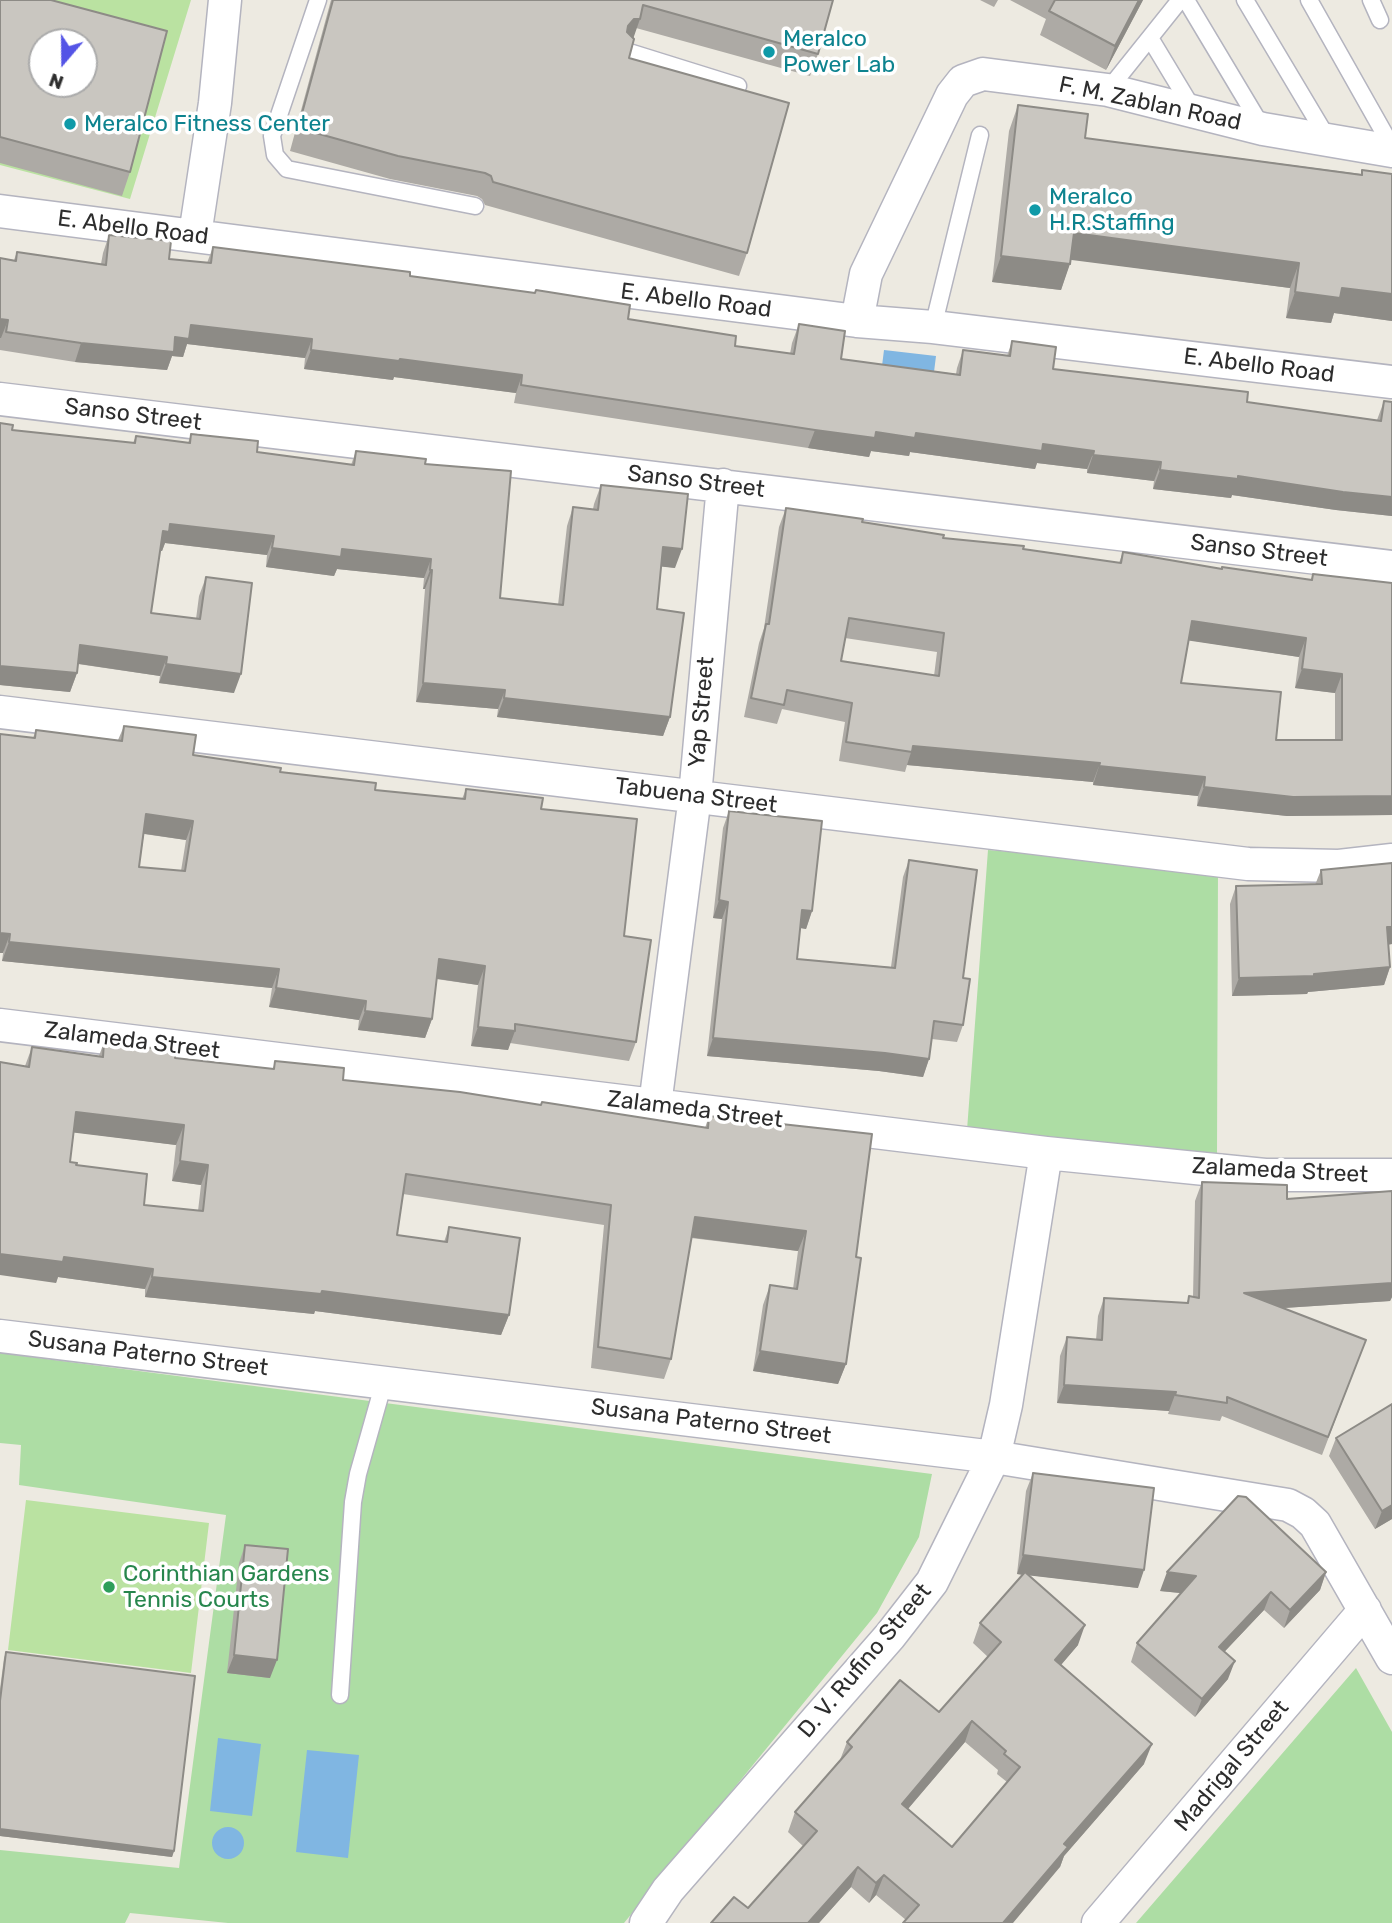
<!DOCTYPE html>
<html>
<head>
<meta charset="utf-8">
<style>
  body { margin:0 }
  #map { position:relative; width:1392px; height:1923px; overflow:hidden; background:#edeae1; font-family:Rubik,sans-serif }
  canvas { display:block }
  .north { position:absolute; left:28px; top:28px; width:70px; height:70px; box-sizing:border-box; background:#fff; border:2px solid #ababab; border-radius:50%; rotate:200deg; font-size:19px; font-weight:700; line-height:28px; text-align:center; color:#2d2d2d }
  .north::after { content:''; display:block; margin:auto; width:24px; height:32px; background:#5454e6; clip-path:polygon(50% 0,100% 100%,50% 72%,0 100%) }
</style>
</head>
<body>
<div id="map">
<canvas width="1392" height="1923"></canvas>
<div class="north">N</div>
</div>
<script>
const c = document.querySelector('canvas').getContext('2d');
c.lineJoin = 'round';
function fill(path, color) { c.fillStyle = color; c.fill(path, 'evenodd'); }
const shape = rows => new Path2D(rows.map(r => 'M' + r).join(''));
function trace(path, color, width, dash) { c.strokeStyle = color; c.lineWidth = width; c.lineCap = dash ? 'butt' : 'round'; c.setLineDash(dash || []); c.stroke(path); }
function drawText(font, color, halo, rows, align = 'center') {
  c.font = font + ' Rubik,sans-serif'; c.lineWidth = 7; c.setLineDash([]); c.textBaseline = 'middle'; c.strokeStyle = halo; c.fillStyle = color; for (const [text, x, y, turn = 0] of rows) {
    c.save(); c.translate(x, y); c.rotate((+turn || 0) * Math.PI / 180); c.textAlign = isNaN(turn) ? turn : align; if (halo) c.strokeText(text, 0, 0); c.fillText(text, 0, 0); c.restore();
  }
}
fill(shape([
  [988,850,1218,869,1217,1154,967,1130],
  [0,1353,932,1474,919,1537,877,1613,624,1923,228,1923,130,1913,125,1923,0,1923,0,1850,179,1868,226,1515,19,1485,21,1445,0,1443],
  [1356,1668,1392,1732,1392,1923,1136,1923]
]), '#addda4');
fill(shape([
  [0,0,191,0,130,199,0,165],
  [42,42,84,42,84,84,42,84],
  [26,1500,209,1523,191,1673,8,1650]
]), '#bae2a1');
fill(shape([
  [884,350,936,356,932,388,880,382],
  [218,1738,261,1744,252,1816,210,1811],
  [307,1750,359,1755,348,1858,296,1852],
  '212 1843a16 16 0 1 1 32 0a16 16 0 1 1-32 0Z'
]), '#80b6e2');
const lane = shape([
  [318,0,272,136,275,155,287,169,475,206],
  [1186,0,1262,127],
  [1245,0,1328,139],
  [1309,0,1392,147],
  [1371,0,1380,20],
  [1150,38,1194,111],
  [629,52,738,86],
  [1108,90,1180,0],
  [933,327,980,135],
  [340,1695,353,1502,358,1474,384,1382]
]);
const street = shape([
  [0,211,857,321,933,327,1392,382],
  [195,235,215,103,225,0],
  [857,321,866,274,952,95,963,81,983,74,1108,90,1263,129,1392,151],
  [0,399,1392,567],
  [0,712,1248,864,1339,866,1392,860],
  [0,1025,1046,1153,1265,1175,1392,1175],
  [655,1105,695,796,723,485],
  [0,1336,994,1457,1288,1505,1303,1513,1315,1524,1392,1658],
  [646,1923,668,1890,890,1636,932,1582,994,1457,1006,1405,1046,1153],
  [1098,1923,1365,1610]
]);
trace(lane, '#b4b4bf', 19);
trace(street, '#b4b4bf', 35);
trace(lane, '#fff', 16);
trace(street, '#fff', 32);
fill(shape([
  [0,0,130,172,122,196,0,163],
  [331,0,833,0,818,54,810,76,636,28,633,38,629,58,747,253,739,276,485,205,482,199,477,196,390,179,290,151],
  [980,0,998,0,994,7],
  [1010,0,1143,0,1106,70,1040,35,1046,19],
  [1018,105,1085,138,1361,174,1362,170,1392,174,1392,321,1334,313,1331,323,1286,318,1290,288,1071,259,1061,290,992,282,1009,131],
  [109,235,169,259,207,263,213,247,410,276,628,319,735,346,790,354,792,343,799,324,841,359,956,374,957,368,963,350,1007,356,1012,341,1053,369,1247,402,1377,420,1384,401,1392,402,1392,516,1336,510,1232,495,1231,498,1153,489,1154,481,1087,473,1087,469,1037,463,1035,469,910,452,909,456,871,451,869,457,808,448,514,403,516,393,394,377,393,380,304,369,305,358,187,344,183,357,172,356,167,370,75,362,0,350,0,258,14,260,17,252,101,264,103,253],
  [0,423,12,430,133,443,136,436,188,443,191,434,257,452,351,465,356,451,425,464,500,598,558,605,567,526,573,507,593,509,594,504,601,485,675,568,661,566,657,609,670,717,663,736,497,717,498,709,416,702,425,589,423,589,424,578,337,569,334,576,266,567,267,555,165,543,162,551,160,551,151,613,196,619,199,596,206,577,234,693,159,683,160,676,78,664,77,673,70,692,0,685],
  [786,508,943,538,1119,563,1123,552,1221,569,1311,580,1313,574,1392,583,1392,815,1287,816,1197,806,1198,796,1093,785,1093,782,907,765,905,772,839,761,845,722,782,709,777,724,744,717,759,643,764,628,779,527],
  [845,638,937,652,934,676,841,661],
  [1189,640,1299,657,1295,688,1335,693,1335,740,1276,740,1181,683],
  [124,726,193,755,375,790,462,799,466,789,541,809,624,936,636,1042,629,1061,510,1043,508,1050,471,1046,478,985,436,979,432,1019,425,1038,358,1030,359,1020,269,1007,272,988,2,961,33,738,36,730,118,740],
  [144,834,186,840,181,871,139,867],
  [729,811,812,911,806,929,800,928,797,959,891,967,903,877,909,860,963,978,963,1025,957,1042,932,1039,929,1059,923,1077,879,1071,707,1056,722,919,713,918,723,828],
  [1392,863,1392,944,1388,945,1390,967,1384,985,1308,992,1307,994,1232,996,1230,904,1236,886,1315,885,1321,870],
  [104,1042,175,1058,273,1069,275,1061,343,1080,541,1105,542,1102,705,1128,709,1116,856,1257,846,1364,838,1384,753,1371,763,1305,770,1285,793,1289,798,1251,691,1238,671,1359,664,1379,591,1368,604,1225,403,1194,397,1235,444,1242,449,1227,509,1315,501,1335,315,1311,314,1314,145,1297,145,1289,58,1277,56,1283,25,1066,32,1047,99,1056],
  [74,1132,176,1145,172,1181,201,1185,198,1211,144,1205,76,1165,70,1162],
  [1202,1182,1287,1199,1392,1191,1392,1297,1390,1301,1284,1308,1359,1358,1322,1455,1222,1416,1220,1421,1168,1414,1169,1411,1057,1403,1060,1356,1067,1337,1096,1340,1098,1316,1104,1298,1187,1303,1189,1296,1193,1297,1195,1201],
  [1392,1404,1392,1519,1375,1529,1329,1456,1336,1438],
  [1033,1473,1138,1588,1029,1575,1078,1645,1061,1665,1144,1764,1064,1856,1060,1867,906,1920,876,1895,869,1903,851,1887,819,1923,711,1923,748,1908,803,1846,788,1832,795,1812,840,1760,847,1742,939,1712,988,1657,973,1643,980,1623,1023,1575,1017,1574,1026,1491],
  [965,1742,998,1770,997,1774,1007,1782,952,1847,908,1809],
  [245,1545,270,1678,227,1673,239,1563],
  [1326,1572,1320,1590,1284,1628,1264,1610,1224,1652,1228,1679,1195,1717,1131,1662,1137,1643,1181,1593,1160,1591],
  [6,1652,174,1851,172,1857,0,1836,0,1689,4,1658]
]), '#adaaa5');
fill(shape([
  [1139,0,1143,0,1106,70,1115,46],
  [634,19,640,19,632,42,619,48,628,26],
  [1074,233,1299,263,1290,288,1064,259],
  [1001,256,1070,264,1061,290,992,282],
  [1342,288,1392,294,1392,321,1334,313,1331,323,1286,318,1295,292],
  [0,319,8,320,1,338,0,338],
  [191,325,312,339,305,358,187,344,183,357,172,356,167,370,75,362,81,343,175,337],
  [311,350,400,359,522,375,516,393,394,377,393,380,304,369],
  [815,430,916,433,1043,444,1094,451,1087,469,1037,463,1035,469,910,452,909,456,871,451,869,457,808,448],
  [1093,455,1161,462,1154,481,1087,473],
  [1160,470,1238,476,1392,497,1392,516,1336,510,1232,495,1231,498,1153,489],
  [170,524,274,536,267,555,165,543,162,551,156,550,163,531],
  [663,547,682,549,675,568,656,566],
  [272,548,342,549,431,559,424,578,337,569,334,576,266,567],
  [430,570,432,570,425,589,423,589],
  [1192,621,1306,638,1299,657,1185,640],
  [80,645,167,657,160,676,73,663],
  [166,664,241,674,234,693,159,683],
  [0,666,77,673,70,692,0,685],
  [1302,669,1342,674,1335,693,1295,688],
  [423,683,505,690,498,709,416,702],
  [504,698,670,717,663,736,497,717],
  [913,746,1100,763,1093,782,907,765],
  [1099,766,1205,777,1198,796,1093,785],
  [1204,787,1392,796,1392,815,1287,816,1197,806],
  [146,814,193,821,186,840,139,833],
  [719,900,728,902,722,919,713,918],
  [802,910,812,911,806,929,796,927],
  [1387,927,1392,927,1392,944,1380,945],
  [0,933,10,934,3,953,0,953],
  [9,942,279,969,272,988,2,961],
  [439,959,485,966,478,985,432,978],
  [1390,967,1384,985,1308,992,1307,994,1232,996,1239,978,1314,974],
  [276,988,366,1001,359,1020,269,1007],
  [365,1011,432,1019,425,1038,358,1030],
  [478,1027,515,1031,508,1050,471,1046],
  [713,1038,885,1053,929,1059,923,1077,879,1071,707,1056],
  [76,1112,184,1125,176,1145,69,1132],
  [180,1161,208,1165,201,1185,172,1181],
  [695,1217,806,1231,798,1251,688,1237],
  [0,1254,64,1257,153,1269,145,1289,58,1277,56,1283,0,1275],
  [152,1277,322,1291,509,1315,501,1335,315,1311,314,1314,145,1297],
  [1392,1283,1392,1297,1390,1301,1238,1311,1244,1293],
  [760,1351,846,1364,838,1384,753,1371],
  [1064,1385,1176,1392,1169,1411,1057,1403],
  [1392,1505,1392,1519,1375,1529,1382,1511],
  [1023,1555,1144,1570,1138,1588,1017,1574],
  [1167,1572,1196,1576,1190,1594,1160,1591],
  [1326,1572,1320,1590,1284,1628,1290,1610],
  [1271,1592,1264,1610,1212,1665,1219,1647],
  [1085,1625,1078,1645,1048,1680,1055,1660],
  [234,1655,277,1660,270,1678,227,1673],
  [1235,1661,1228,1679,1195,1717,1202,1699],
  [972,1721,965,1742,895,1824,902,1804],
  [1152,1744,1144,1764,1064,1856,1060,1867,1013,1923,1003,1923,1064,1844],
  [0,1829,174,1851,172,1857,0,1836],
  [858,1867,851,1887,819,1923,808,1923],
  [884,1875,876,1895,869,1903,876,1883]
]), '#8d8b86');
const building = shape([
  [0,0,51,0,167,31,130,172,0,137,0,0],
  [42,42,84,42,84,84,42,84,42,42],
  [333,0,833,0,818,54,643,5,640,19,634,19,628,26,627,32,634,39,629,58,789,103,747,253,493,182,491,176,485,173,398,156,298,128,333,0],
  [1055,0,1139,0,1115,46,1049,11,1055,0],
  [1018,105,1088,114,1085,138,1362,175,1362,170,1392,174,1392,294,1342,288,1340,298,1295,292,1299,263,1074,233,1070,264,1001,256,1018,105],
  [109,235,171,241,169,259,211,263,213,247,410,272,410,276,535,293,536,290,630,305,628,319,736,336,735,346,794,354,799,324,845,331,841,359,960,375,963,350,1010,356,1012,341,1056,347,1053,369,1248,392,1247,402,1381,421,1384,401,1392,402,1392,497,1343,492,1238,476,1238,479,1160,470,1161,462,1093,455,1094,451,1043,444,1042,451,916,433,915,438,876,432,875,438,815,430,521,385,522,375,400,359,399,361,311,350,312,339,191,325,189,339,175,337,174,352,81,343,6,332,8,320,0,319,0,258,16,261,17,252,106,265,109,235],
  [0,423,13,425,12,430,135,443,136,436,190,443,191,434,258,441,257,452,354,465,356,451,426,459,425,464,511,471,500,598,563,605,573,507,598,510,601,485,688,494,682,549,663,547,657,609,684,613,670,717,504,698,505,690,423,683,432,570,430,570,431,559,342,549,341,557,272,548,274,536,170,524,169,532,163,531,151,613,200,619,206,577,252,583,241,674,166,664,167,657,80,645,77,673,0,666,0,423],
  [786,508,863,519,862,522,944,535,943,538,1024,546,1023,549,1121,563,1123,552,1222,569,1222,567,1312,580,1313,574,1392,583,1392,796,1293,797,1204,787,1205,777,1099,766,1100,763,913,746,912,752,846,742,852,703,787,690,784,705,751,698,766,624,769,624,786,508],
  [849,618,944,633,939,676,841,661,849,618],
  [1192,621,1306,638,1302,669,1342,674,1342,740,1276,740,1281,692,1181,683,1192,621],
  [124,726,196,735,193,755,281,768,280,772,376,783,375,790,465,799,466,789,543,798,541,809,637,819,624,936,651,940,636,1042,515,1024,515,1031,478,1027,485,966,439,959,432,1019,365,1011,366,1001,276,988,279,969,9,942,10,934,0,933,0,734,35,738,36,730,122,741,124,726],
  [146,814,193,821,185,871,139,867,146,814],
  [729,811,822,821,812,911,802,910,797,959,895,968,909,860,977,870,963,978,970,979,963,1025,934,1021,929,1059,885,1053,713,1038,728,902,719,900,729,811],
  [1392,863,1392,927,1387,927,1390,967,1314,974,1314,976,1239,978,1236,886,1322,884,1321,870,1392,863],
  [104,1042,176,1051,175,1058,274,1069,275,1061,344,1068,343,1080,460,1092,541,1105,542,1102,708,1128,709,1116,872,1134,856,1257,861,1258,846,1364,760,1351,770,1285,797,1289,806,1231,695,1217,671,1359,598,1347,611,1205,406,1174,397,1235,447,1242,449,1227,520,1238,509,1315,322,1291,321,1294,152,1277,153,1269,64,1257,63,1262,0,1254,0,1062,29,1067,32,1047,103,1057,104,1042],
  [76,1112,184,1125,180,1161,208,1165,203,1211,144,1205,147,1174,76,1165,77,1163,70,1162,76,1112],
  [1202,1182,1287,1185,1287,1199,1392,1191,1392,1283,1244,1293,1366,1340,1328,1437,1227,1397,1227,1403,1175,1395,1176,1392,1064,1385,1067,1337,1102,1340,1104,1298,1188,1303,1189,1296,1199,1298,1202,1182],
  [1392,1404,1392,1505,1382,1511,1336,1438,1392,1404],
  [1033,1473,1154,1488,1144,1570,1023,1555,1033,1473],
  [1238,1496,1246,1497,1326,1572,1290,1610,1271,1592,1219,1647,1235,1661,1202,1699,1137,1643,1196,1576,1167,1572,1238,1496],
  [245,1545,288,1549,277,1660,234,1655,245,1545],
  [1025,1572,1085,1625,1055,1660,1152,1744,1064,1844,1068,1847,1003,1923,903,1923,919,1905,884,1875,876,1883,858,1867,808,1923,711,1923,734,1897,748,1908,817,1831,795,1812,852,1747,847,1742,900,1680,939,1712,1001,1642,980,1623,1025,1572],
  [972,1721,1006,1751,1004,1754,1020,1767,952,1847,902,1804,972,1721],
  [6,1652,195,1676,174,1851,0,1829,0,1701,6,1652]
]);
fill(building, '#c9c6c0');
trace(building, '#8d8b86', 2);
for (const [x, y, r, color] of [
  [769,52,7,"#0f9aa8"],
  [70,124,7,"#0f9aa8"],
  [1035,210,7,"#0f9aa8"],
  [109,1587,7,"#2e9e5b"]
]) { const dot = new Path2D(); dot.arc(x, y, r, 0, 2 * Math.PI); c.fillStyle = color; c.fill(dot); trace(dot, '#fff', 2.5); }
drawText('23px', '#0d838f', '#fff', [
  ["Meralco",783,39],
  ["Power Lab",783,65],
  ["Meralco Fitness Center",84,124],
  ["Meralco",1049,197],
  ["H.R.Staffing",1049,223]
], 'left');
drawText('23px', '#2d2d2d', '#fff', [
  ["F. M. Zablan Road",1150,104,12],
  ["E. Abello Road",133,228,7],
  ["E. Abello Road",696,301,7],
  ["E. Abello Road",1259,366,7],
  ["Sanso Street",133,415,7],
  ["Sanso Street",696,482,7],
  ["Sanso Street",1259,551,7],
  ["Yap Street",702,712,-85],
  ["Tabuena Street",696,796,7],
  ["Zalameda Street",132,1041,7],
  ["Zalameda Street",695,1110,7],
  ["Zalameda Street",1280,1171,3],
  ["Susana Paterno Street",148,1354,7],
  ["Susana Paterno Street",711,1422,7],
  ["D. V. Rufino Street",865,1661,-50],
  ["Madrigal Street",1232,1766,-50]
]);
drawText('23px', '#27864d', '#fff', [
  ["Corinthian Gardens",123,1574],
  ["Tennis Courts",123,1600]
], 'left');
</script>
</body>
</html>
